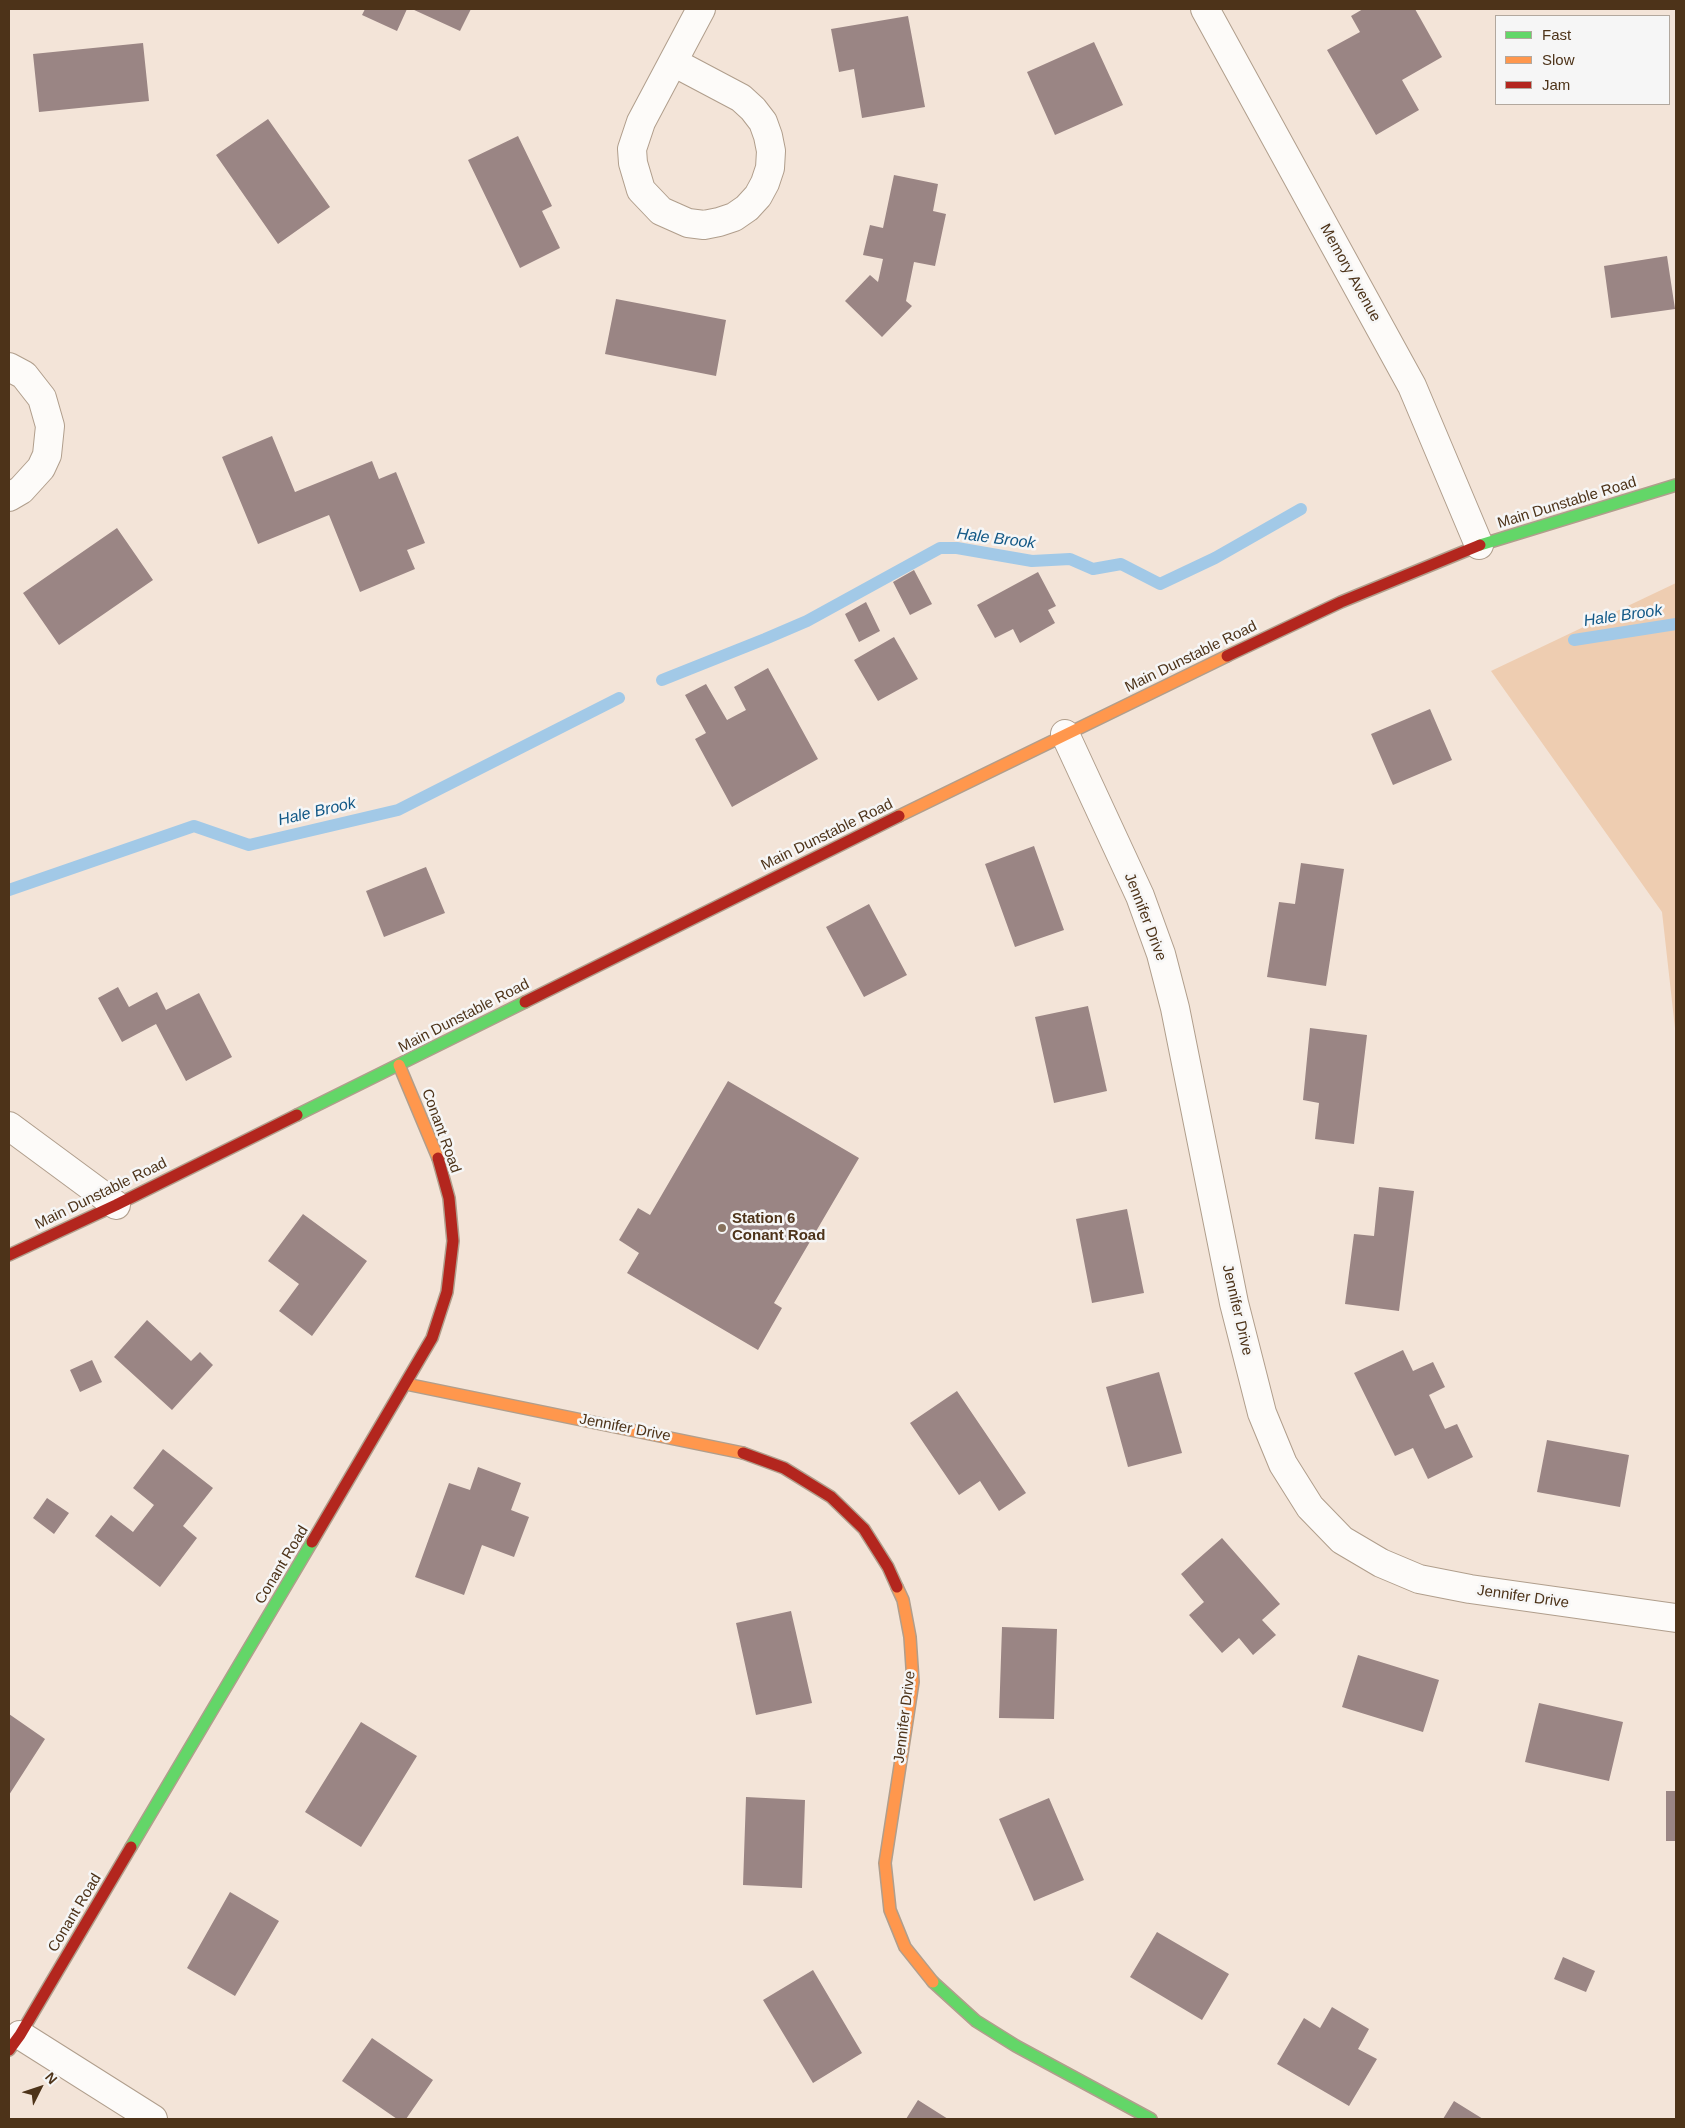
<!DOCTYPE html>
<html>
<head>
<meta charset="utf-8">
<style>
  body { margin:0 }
  #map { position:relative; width:1685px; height:2128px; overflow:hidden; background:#f3e4d8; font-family:Arial,sans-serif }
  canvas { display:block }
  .frame { position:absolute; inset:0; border:10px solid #4d3319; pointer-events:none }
  .legend { position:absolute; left:1495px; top:15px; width:175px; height:90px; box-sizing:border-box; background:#f6f6f6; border:1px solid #b2a89e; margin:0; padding:6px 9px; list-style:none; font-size:15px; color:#4d3319 }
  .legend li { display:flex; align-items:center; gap:10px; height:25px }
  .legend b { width:25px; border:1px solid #b2a89e }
  .north { position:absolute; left:15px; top:2063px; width:50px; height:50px; -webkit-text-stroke:4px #f6f6f6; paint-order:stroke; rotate:49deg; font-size:14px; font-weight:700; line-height:20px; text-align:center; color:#4d3319 }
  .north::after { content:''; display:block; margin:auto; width:18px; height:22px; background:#4d3319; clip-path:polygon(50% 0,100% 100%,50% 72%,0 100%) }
</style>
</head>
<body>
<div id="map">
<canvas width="1685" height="2128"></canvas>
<div class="frame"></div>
<ul class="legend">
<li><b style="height:6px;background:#63d668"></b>Fast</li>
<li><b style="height:6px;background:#ff974d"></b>Slow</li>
<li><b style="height:6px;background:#b3261e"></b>Jam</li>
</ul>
<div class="north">N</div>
</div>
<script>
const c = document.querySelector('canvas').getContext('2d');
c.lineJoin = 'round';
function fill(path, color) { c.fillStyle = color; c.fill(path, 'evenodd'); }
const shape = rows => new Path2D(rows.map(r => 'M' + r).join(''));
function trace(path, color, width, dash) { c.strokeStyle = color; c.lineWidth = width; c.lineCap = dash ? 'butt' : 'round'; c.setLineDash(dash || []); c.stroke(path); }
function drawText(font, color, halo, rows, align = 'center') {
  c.font = font + ' Arial,sans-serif'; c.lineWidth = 5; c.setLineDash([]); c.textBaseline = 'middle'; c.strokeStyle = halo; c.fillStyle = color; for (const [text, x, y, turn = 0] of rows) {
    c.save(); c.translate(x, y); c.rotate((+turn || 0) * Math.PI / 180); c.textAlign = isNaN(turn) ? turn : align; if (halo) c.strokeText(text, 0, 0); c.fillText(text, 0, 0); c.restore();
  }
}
fill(shape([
  [1676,583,1676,1037,1662,912,1491,671]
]), '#eecdb1');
trace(shape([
  [1574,640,1676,624],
  [662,680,765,639,807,621,940,548,957,548,1032,561,1070,559,1093,569,1121,564,1160,584,1215,558,1301,509],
  [9,890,194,826,249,845,398,810,619,698]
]), '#a2c9e7', 12);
fill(shape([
  [365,9,407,9,397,31,362,15],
  [412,9,471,9,460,31],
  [1363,9,1415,9,1442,57,1402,80,1419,110,1376,135,1327,50,1360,32,1351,16],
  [908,16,925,107,862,118,854,69,839,72,831,29],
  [1094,42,1123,105,1055,135,1027,72],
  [143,43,149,101,39,112,33,54],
  [268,119,330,207,278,244,216,155],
  [518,136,552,206,542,211,560,248,520,268,468,160],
  [894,175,938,184,933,211,946,214,935,266,914,262,906,301,912,306,882,337,845,301,870,275,878,282,883,259,863,255,870,225,883,228],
  [1667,256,1675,309,1611,318,1604,266],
  [616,299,726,320,716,376,605,354],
  [272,436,295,492,372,461,379,479,396,472,425,543,407,550,415,569,360,592,329,515,258,544,222,457],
  [117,528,153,580,59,645,23,593],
  [914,570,932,604,910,615,893,582],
  [1038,572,1056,606,1048,610,1055,623,1020,643,1013,629,995,638,977,605],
  [866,602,880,631,859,642,845,614],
  [894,637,918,679,878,701,854,660],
  [768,668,818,759,732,807,695,739,706,733,685,695,706,684,727,720,746,710,734,687],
  [1430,709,1452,760,1393,785,1371,734],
  [1034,846,1064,930,1015,947,985,864],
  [1301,863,1344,869,1326,986,1267,977,1279,902,1295,904],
  [426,867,445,913,384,937,366,891],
  [869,904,907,975,864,997,826,927],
  [118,987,129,1007,157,992,166,1010,199,993,232,1057,186,1081,156,1024,122,1042,98,998],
  [1088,1006,1107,1091,1054,1103,1035,1017],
  [1310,1028,1367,1035,1354,1144,1315,1139,1319,1103,1303,1100],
  [728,1081,859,1158,774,1303,782,1308,758,1350,627,1273,639,1253,619,1240,638,1208,650,1215],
  [1379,1187,1414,1191,1399,1311,1345,1304,1354,1234,1374,1236],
  [1127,1209,1144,1293,1092,1303,1076,1219],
  [303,1214,367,1261,312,1336,279,1311,299,1284,268,1261],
  [147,1320,191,1361,200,1352,213,1365,172,1410,114,1357],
  [1403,1350,1413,1371,1433,1362,1445,1387,1429,1395,1445,1429,1457,1424,1473,1457,1428,1479,1413,1448,1395,1456,1354,1373],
  [92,1360,102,1382,80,1392,70,1370],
  [1159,1372,1182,1453,1128,1467,1106,1387],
  [957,1391,1026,1493,999,1511,980,1481,959,1495,910,1423],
  [1547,1440,1629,1455,1620,1507,1537,1492],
  [163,1449,213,1488,183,1526,197,1538,160,1587,95,1536,111,1515,133,1532,154,1505,133,1488],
  [478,1467,521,1483,511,1510,529,1517,514,1557,482,1545,464,1595,415,1577,449,1483,470,1490],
  [47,1498,69,1513,54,1534,33,1518],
  [1222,1538,1280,1604,1262,1620,1276,1635,1253,1655,1239,1638,1222,1653,1189,1615,1204,1602,1181,1574],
  [791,1611,812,1703,756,1715,736,1623],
  [1002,1627,1057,1629,1054,1719,999,1718],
  [1358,1655,1439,1680,1423,1732,1342,1707],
  [1539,1703,1623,1722,1609,1781,1525,1762],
  [9,1714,45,1739,9,1795],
  [361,1722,417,1756,361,1847,305,1812],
  [1666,1791,1676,1791,1676,1841,1666,1841],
  [746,1797,805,1800,802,1888,743,1885],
  [1049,1798,1084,1880,1034,1901,999,1819],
  [230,1892,279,1921,235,1996,187,1968],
  [1157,1932,1229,1974,1202,2020,1130,1977],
  [1563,1957,1595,1971,1586,1992,1554,1979],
  [813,1970,862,2053,813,2083,763,2000],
  [1332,2007,1369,2029,1358,2049,1377,2059,1349,2106,1277,2064,1304,2018,1320,2028],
  [372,2038,433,2080,406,2119,397,2119,342,2081],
  [918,2100,948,2119,906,2119],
  [1454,2101,1483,2119,1443,2119]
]), '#9a8584');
const street = shape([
  [1205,9,1412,386,1479,545],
  [673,62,741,98,753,109,763,122,768,136,771,151,770,168,765,183,758,196,747,208,734,217,719,222,704,225,688,223,661,211,641,190,633,163,632,149,641,122,701,9],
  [9,367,24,375,42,398,50,426,47,455,41,468,21,490,9,497],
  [1065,734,1140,896,1161,954,1175,1008,1234,1303,1262,1413,1283,1464,1310,1507,1342,1540,1381,1563,1419,1579,1470,1589,1676,1618],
  [9,1126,116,1205],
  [20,2035,153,2119]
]);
const fast = shape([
  [1480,545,1676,485],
  [297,1115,525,1002],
  [131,1847,312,1542],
  [933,1982,976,2021,1016,2046,1151,2119]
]);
const slow = shape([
  [899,816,1227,656],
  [399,1065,438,1158],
  [406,1384,743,1453],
  [897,1587,903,1600,910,1637,913,1682,885,1863,890,1910,905,1947,933,1982]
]);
const jam = shape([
  [1227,656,1341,602,1480,545],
  [525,1002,899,816],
  [9,1255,116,1205,297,1115],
  [743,1453,784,1468,831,1497,864,1529,888,1567,897,1587],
  [312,1542,432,1338,447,1292,453,1241,449,1198,438,1158],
  [9,2050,20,2035,131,1847]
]);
trace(street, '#b09e8c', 30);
trace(fast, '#b09e8c', 14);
trace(slow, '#b09e8c', 14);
trace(jam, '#b09e8c', 14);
trace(street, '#fdfbf9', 28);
trace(fast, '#63d668', 11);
trace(slow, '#ff974d', 11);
trace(jam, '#b3261e', 11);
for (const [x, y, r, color] of [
  [722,1228,5,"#87715c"]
]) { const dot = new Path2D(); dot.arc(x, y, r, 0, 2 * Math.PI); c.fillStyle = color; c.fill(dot); trace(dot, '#f6f6f6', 2); }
drawText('15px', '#4d3319', '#f6f6f6', [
  ["Memory Avenue",1350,273,61],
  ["Main Dunstable Road",1567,503,-17],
  ["Main Dunstable Road",1191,657,-26],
  ["Main Dunstable Road",827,835,-26],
  ["Jennifer Drive",1145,917,69],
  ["Main Dunstable Road",464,1016,-27],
  ["Conant Road",441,1131,70],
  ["Main Dunstable Road",101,1194,-26],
  ["Jennifer Drive",1237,1310,77],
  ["Jennifer Drive",625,1428,11],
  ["Conant Road",282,1565,-59],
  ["Jennifer Drive",1523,1597,8],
  ["Jennifer Drive",905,1717,-83],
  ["Conant Road",75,1913,-59]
]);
drawText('bold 15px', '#4d3319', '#f6f6f6', [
  ["Station 6",732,1219],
  ["Conant Road",732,1236]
], 'left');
drawText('italic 16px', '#125886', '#f6f6f6', [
  ["Hale Brook",996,539,7],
  ["Hale Brook",1623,616,-8],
  ["Hale Brook",317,812,-13]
]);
</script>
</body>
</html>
